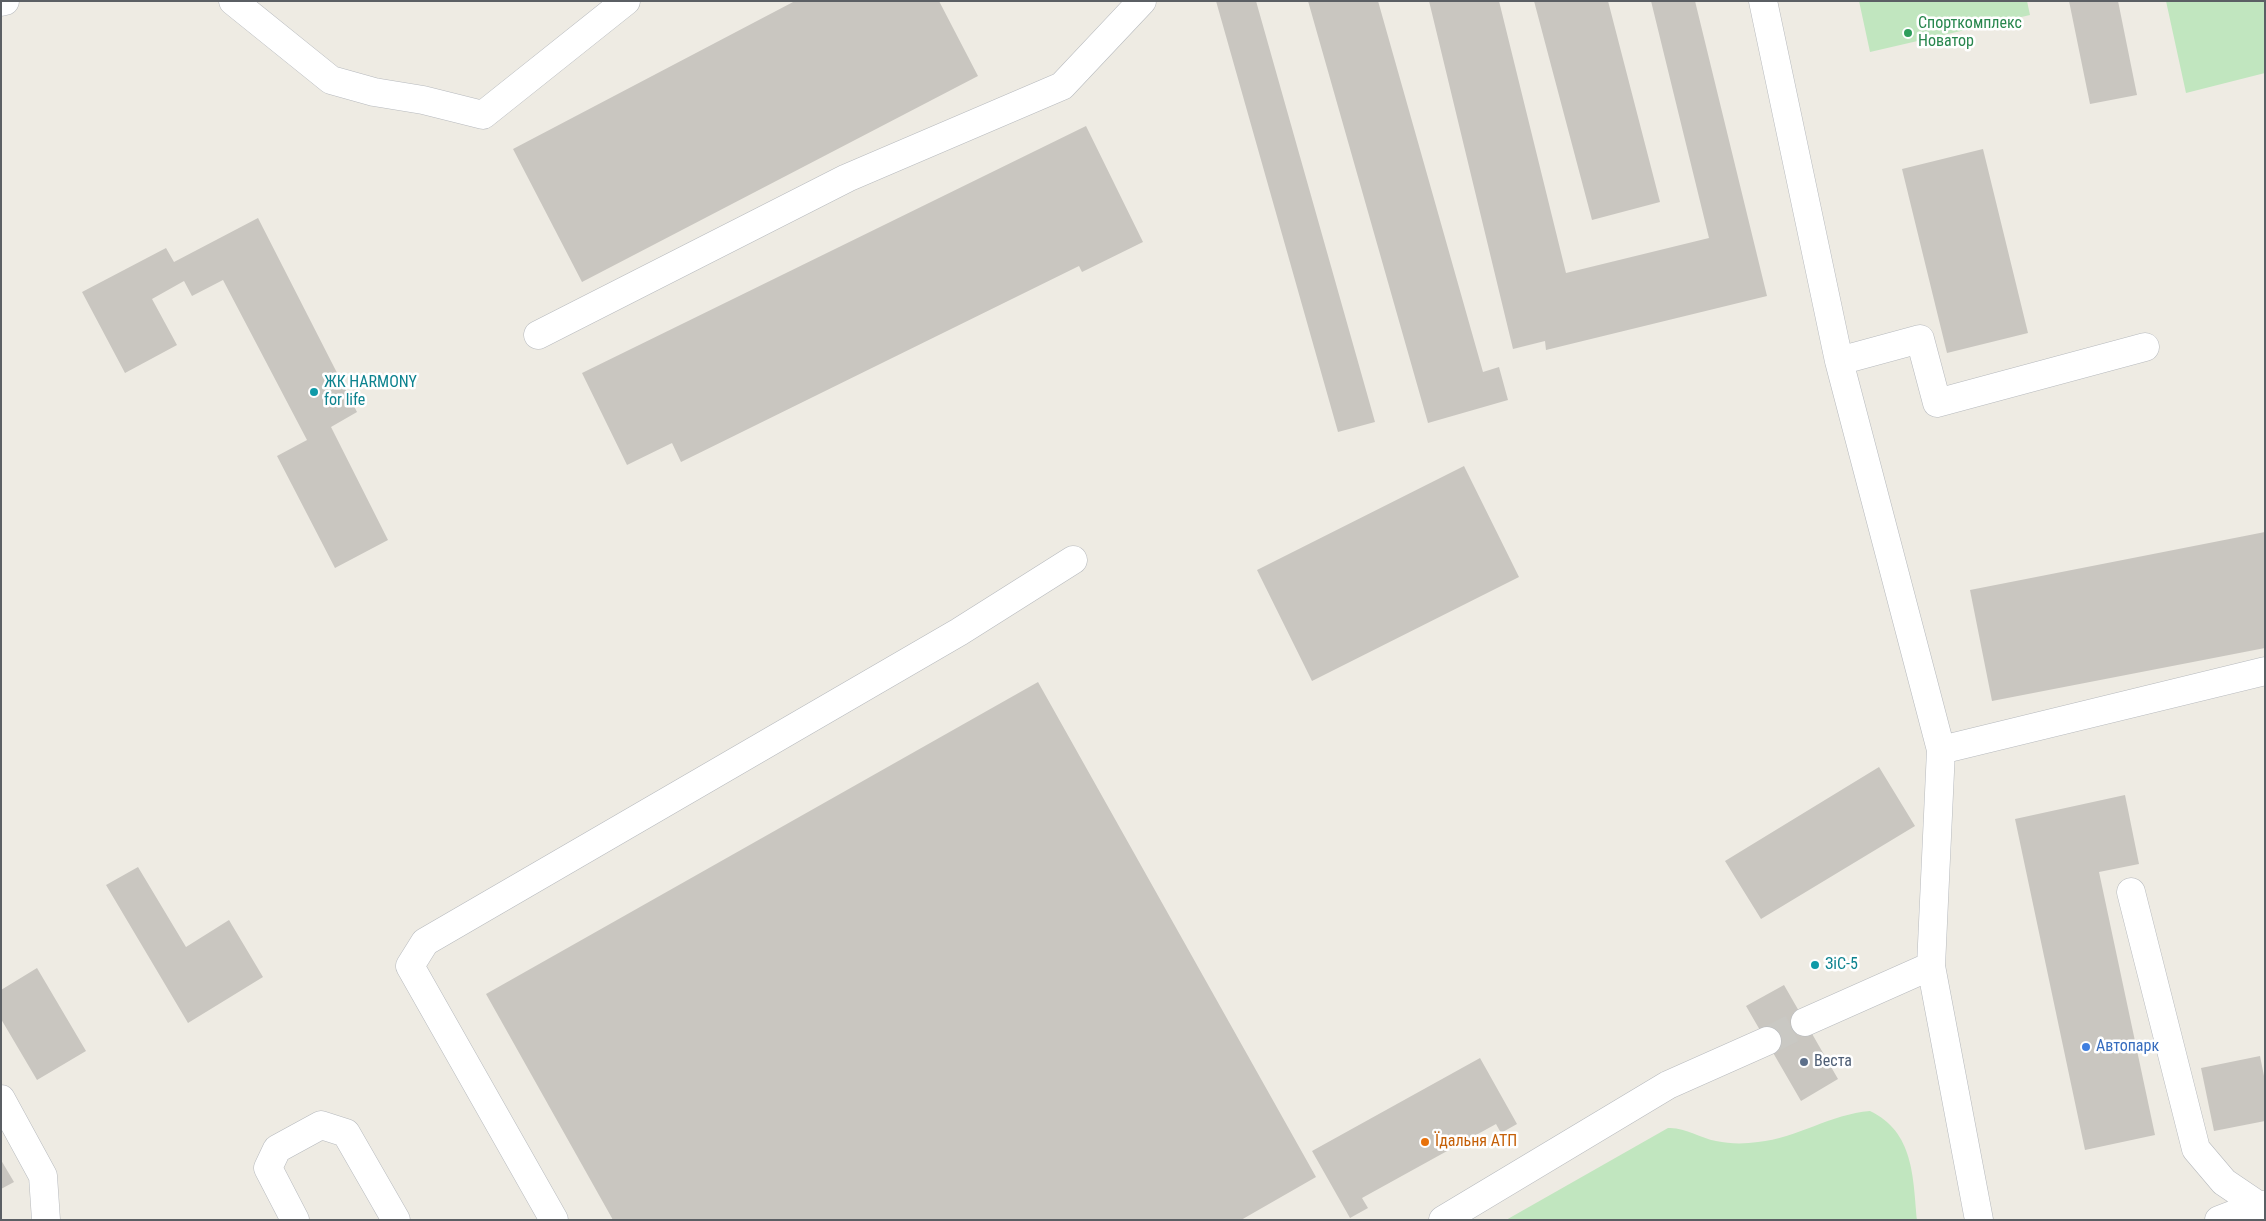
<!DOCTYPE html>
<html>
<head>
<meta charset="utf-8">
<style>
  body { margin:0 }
  #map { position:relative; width:2266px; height:1221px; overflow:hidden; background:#eeebe3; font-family:"Roboto Condensed",sans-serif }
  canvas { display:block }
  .frame { position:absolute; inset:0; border:2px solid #5b5f64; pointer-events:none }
</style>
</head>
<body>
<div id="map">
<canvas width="2266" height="1221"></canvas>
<div class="frame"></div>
</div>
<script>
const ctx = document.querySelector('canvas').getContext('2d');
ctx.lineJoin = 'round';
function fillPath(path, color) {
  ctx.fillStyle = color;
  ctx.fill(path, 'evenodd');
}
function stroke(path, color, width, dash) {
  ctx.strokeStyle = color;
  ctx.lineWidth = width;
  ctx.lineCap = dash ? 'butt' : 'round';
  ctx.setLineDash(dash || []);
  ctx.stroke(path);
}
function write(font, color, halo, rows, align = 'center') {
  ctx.font = font + ' "Roboto Condensed",sans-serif';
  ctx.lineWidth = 5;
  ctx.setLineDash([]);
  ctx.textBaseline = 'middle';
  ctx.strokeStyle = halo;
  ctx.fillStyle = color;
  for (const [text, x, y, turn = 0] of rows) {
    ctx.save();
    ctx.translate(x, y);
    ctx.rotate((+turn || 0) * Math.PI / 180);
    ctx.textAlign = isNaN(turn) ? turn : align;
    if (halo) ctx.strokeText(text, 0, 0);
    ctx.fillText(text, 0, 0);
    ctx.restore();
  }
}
const green = new Path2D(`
  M1859,1H2027L2030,15L1870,52Z
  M2166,1H2265V73L2186,93Z
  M1870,1111C1914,1132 1913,1177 1917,1220H1506L1668,1128C1685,1127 1700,1138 1716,1141C1730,1144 1744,1144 1758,1142C1797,1138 1831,1114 1870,1111Z`);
const building = new Path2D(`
  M795,1H939L978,76L582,282L513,149Z
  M1216,1H1256L1375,422L1338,432Z
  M1308,1H1378L1483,372L1499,367L1508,400L1428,423Z
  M1429,1H1499L1566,273L1709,238L1651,1H1695L1767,296L1546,350L1545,341L1513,349Z
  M1534,1H1608L1660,202L1592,220Z
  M2069,1H2118L2137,95L2090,104Z
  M1086,126L1143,242L1082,272L1079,266L681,462L672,443L627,465L582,373Z
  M1983,149L2028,333L1947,353L1902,169Z
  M258,218L357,412L331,427L388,540L335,568L277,456L307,440L223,280L192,296L184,281L152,299L177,345L125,373L82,292L166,248L174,262Z
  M1464,466L1519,577L1312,681L1257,570Z
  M2265,532V648L1992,701L1970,590Z
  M1038,682L1316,1177L1241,1220H613L486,994Z
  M1879,767L1915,826L1761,919L1725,861Z
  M2125,795L2139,864L2099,872L2155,1135L2085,1150L2015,819Z
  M138,867L186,947L229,920L263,977L188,1023L106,885Z
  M37,968L86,1051L37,1080L1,1019V990Z
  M1784,985L1838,1079L1801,1101L1746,1006Z
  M2260,1056L2265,1081V1121L2214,1131L2201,1068Z
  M1480,1058L1517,1124L1501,1133L1496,1124L1362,1198L1368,1208L1350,1218L1312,1151Z
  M1,1160L14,1182L1,1189Z`);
const minorTunnel = new Path2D(`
  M1767,1041L1805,1022`);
const minor = new Path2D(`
  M233,1L331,80L374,92L423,100L483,115L626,1
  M1763,1L1839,361L1941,750L1931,966L1979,1220
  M1,2L5,1
  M538,335L847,178L1062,86L1142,1
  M1839,361L1920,339L1937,403L2145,347
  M1941,750L2265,671
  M2131,892L2196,1149L2224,1182L2258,1205H2265
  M1805,1022L1931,966
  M1,1099L43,1176L46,1220
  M295,1220L268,1168L277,1149L321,1125L346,1133L396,1220
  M554,1220L410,966L425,942L959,632L1073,560
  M1443,1220L1668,1085L1767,1041
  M2219,1220L2258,1205`);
const markers = [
  [1908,33,5,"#2e9e5b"],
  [314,392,5,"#0f9aa8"],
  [1815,965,5,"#0f9aa8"],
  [2086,1047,5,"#3f7fe0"],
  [1804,1062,5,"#5c6f8a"],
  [1425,1142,5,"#e8710a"]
];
const leisureNames = [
  ["Спорткомплекс",1918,24],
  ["Новатор",1918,42]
];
const cultureNames = [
  ["ЖК HARMONY",324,383],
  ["for life",324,401],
  ["ЗіС-5",1825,965]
];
const shopNames = [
  ["Автопарк",2096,1047]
];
const serviceNames = [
  ["Веста",1814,1062]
];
const foodNames = [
  ["Їдальня АТП",1435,1142]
];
fillPath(green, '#c1e6bf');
fillPath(building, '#c9c6c0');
stroke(minorTunnel, '#c9c8c3', 28, [28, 14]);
stroke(minor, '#b6b9bd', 29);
stroke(minor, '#fff', 28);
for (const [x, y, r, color] of markers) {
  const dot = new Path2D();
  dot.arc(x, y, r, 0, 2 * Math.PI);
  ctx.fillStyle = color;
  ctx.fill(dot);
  stroke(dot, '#fff', 2);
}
write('16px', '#27864d', '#fff', leisureNames, 'left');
write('16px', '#0d838f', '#fff', cultureNames, 'left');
write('16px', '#366cbe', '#fff', shopNames, 'left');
write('16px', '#4e5e75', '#fff', serviceNames, 'left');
write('16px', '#c56008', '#fff', foodNames, 'left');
</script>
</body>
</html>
